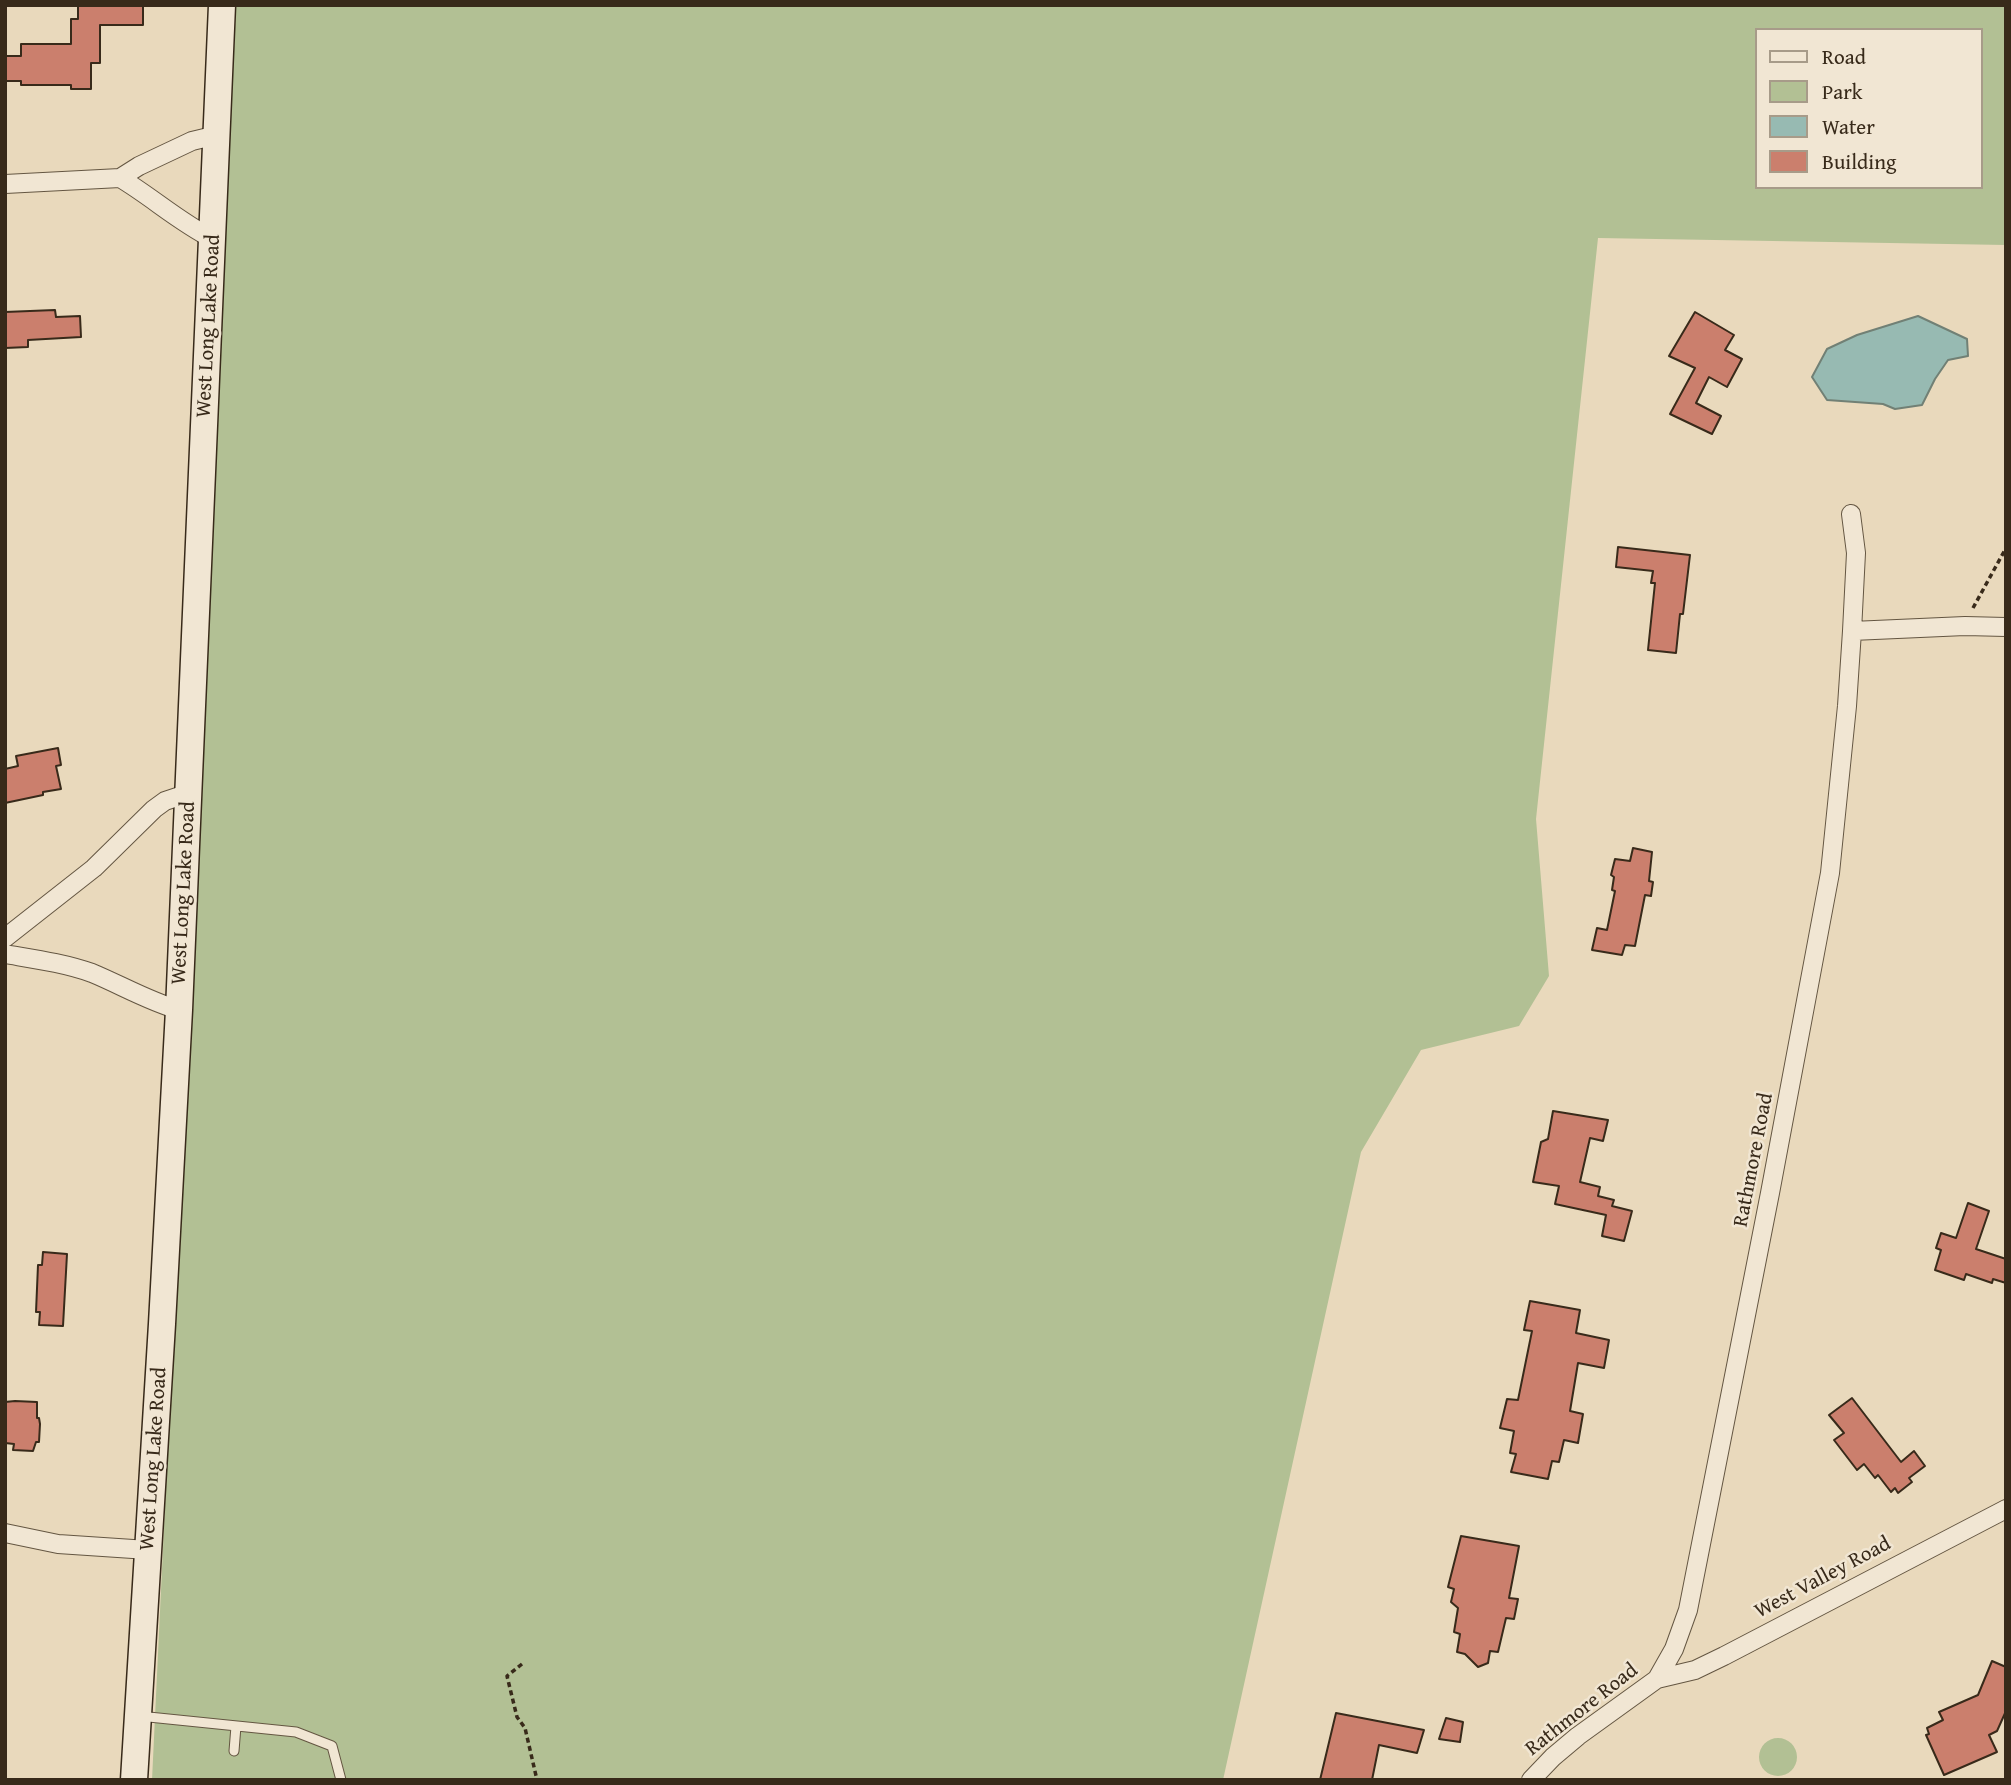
<!DOCTYPE html>
<html>
<head>
<meta charset="utf-8">
<style>
  body { margin:0 }
  #map { position:relative; width:2011px; height:1785px; overflow:hidden; background:#e9d9bc; font-family:"Gentium Book Plus",serif }
  canvas { display:block }
  .frame { position:absolute; inset:0; border:7px solid #382a1a; pointer-events:none }
  .legend { position:absolute; left:1755px; top:28px; width:228px; height:161px; box-sizing:border-box; background:#f1e6d3; border:2px solid #a79b89; margin:0; padding:9px 12px; list-style:none; font-size:21px; color:#382a1a }
  .legend li { display:flex; align-items:center; gap:14px; height:35px }
  .legend b { width:35px; border:2px solid #a79b89 }
</style>
</head>
<body>
<div id="map">
<canvas width="2011" height="1785"></canvas>
<div class="frame"></div>
<ul class="legend">
<li><b style="height:9px;background:#f1e6d3"></b>Road</li>
<li><b style="height:19px;background:#b2c094"></b>Park</li>
<li><b style="height:19px;background:#97bab2"></b>Water</li>
<li><b style="height:19px;background:#cb7f6d"></b>Building</li>
</ul>
</div>
<script>
const ctx = document.querySelector('canvas').getContext('2d');
ctx.lineJoin = 'round';
function fillPath(path, color) {
  ctx.fillStyle = color;
  ctx.fill(path, 'evenodd');
}
function stroke(path, color, width, dash) {
  ctx.strokeStyle = color;
  ctx.lineWidth = width;
  ctx.lineCap = dash ? 'butt' : 'round';
  ctx.setLineDash(dash || []);
  ctx.stroke(path);
}
function write(font, color, halo, rows, align = 'center') {
  ctx.font = font + ' "Gentium Book Plus",serif';
  ctx.lineWidth = 5;
  ctx.setLineDash([]);
  ctx.textBaseline = 'middle';
  ctx.strokeStyle = halo;
  ctx.fillStyle = color;
  for (const [text, x, y, turn = 0] of rows) {
    ctx.save();
    ctx.translate(x, y);
    ctx.rotate((+turn || 0) * Math.PI / 180);
    ctx.textAlign = isNaN(turn) ? turn : align;
    if (halo) ctx.strokeText(text, 0, 0);
    ctx.fillText(text, 0, 0);
    ctx.restore();
  }
}
const green = new Path2D(`
  M236,5H2006V245L1598,238L1536,819L1549,976L1519,1026L1421,1050L1361,1152L1223,1780H152ZM1757,30H1981V187H1757Z
  M1759 1757a19 19 0 1 1 38 0a19 19 0 1 1-38 0Z`);
const water = new Path2D(`
  M1918,316L1967,339L1968,356L1948,360L1935,379L1922,405L1895,409L1883,404L1827,400L1812,377L1827,349L1857,335Z`);
const building = new Path2D(`
  M78,5H143V25H100V63H91V89H71V85H21V81H5V56H21V44H71V19H78Z
  M55,310L56,317L80,316L81,337L28,340V347L5,348V312Z
  M1695,312L1734,335L1725,350L1742,359L1727,387L1709,377L1696,403L1721,416L1712,434L1670,414L1695,368L1669,356Z
  M1618,547L1690,555L1683,614H1680L1676,653L1648,650L1655,583H1651L1653,571L1616,567Z
  M58,748L61,765L56,766L61,789L43,792V795L5,803V769L18,766L16,756Z
  M1633,848L1652,852L1649,881L1653,882L1651,896L1645,895L1635,946L1625,945L1622,955L1592,950L1597,928L1607,930L1615,891L1612,890L1614,877L1611,875L1615,859L1630,861Z
  M1553,1111L1608,1120L1603,1141L1590,1138L1580,1182L1600,1187L1598,1196L1614,1200L1612,1206L1632,1211L1624,1241L1602,1236L1606,1215L1555,1204L1559,1186L1533,1182L1541,1142L1548,1139Z
  M1968,1203L1989,1211L1976,1249L2006,1259V1283L1993,1279L1992,1283L1966,1274L1964,1280L1935,1270L1941,1250L1936,1248L1941,1233L1956,1238Z
  M43,1252L67,1254L63,1326L39,1325L40,1312H36L38,1265H42Z
  M1530,1301L1580,1310L1576,1333L1609,1340L1604,1368L1578,1363L1570,1411L1583,1414L1578,1443L1564,1440L1559,1462L1552,1461L1548,1479L1511,1472L1516,1454L1510,1453L1514,1431L1500,1428L1507,1399L1518,1400L1532,1331L1524,1330Z
  M1852,1398L1901,1462L1914,1451L1925,1466L1909,1478L1912,1482L1898,1493L1895,1488L1891,1492L1878,1475L1875,1478L1864,1464L1857,1470L1834,1440L1844,1433L1829,1415Z
  M15,1401L37,1402V1418H39L40,1424L39,1442H36L33,1451L13,1450L14,1444L5,1443V1402Z
  M1461,1536L1519,1546L1509,1598L1518,1599L1514,1619L1506,1618L1498,1652L1490,1651L1488,1663L1478,1667L1465,1654L1457,1652L1460,1634L1454,1632L1458,1608L1451,1602L1454,1589L1448,1587Z
  M1992,1661L2006,1667V1711L1997,1731L1989,1735L1997,1752L1944,1775L1926,1735L1929,1734L1927,1728L1943,1720L1939,1712L1978,1695Z
  M1336,1713L1424,1730L1417,1753L1379,1745L1372,1780H1320Z
  M1446,1718L1463,1722L1460,1742L1439,1739Z`);
const path = new Path2D(`
  M1973,608L2006,548
  M522,1664L507,1676L517,1717L525,1728L537,1780`);
const lane = new Path2D(`
  M139,1716L296,1732L332,1746L341,1780
  M234,1751L236,1726`);
const street = new Path2D(`
  M120,178C152,197 179,222 213,239
  M5,184L120,178L139,166L192,141L217,135
  M1851,514L1856,553L1852,631
  M5,938L94,868L154,809L165,801L189,793
  M5,954C34,959 64,963 92,973C121,985 148,1001 179,1010
  M5,1533L58,1544L148,1550
  M1657,1679L1695,1670L1724,1656L2006,1509
  M1531,1780L1553,1757L1578,1736L1657,1679L1674,1649L1688,1610L1770,1193L1830,873L1847,706L1852,631L1965,626L2006,627`);
const secondary = new Path2D(`
  M134,1780L162,1324L179,1010L222,5`);
const streetNames = [
  ["West Long Lake Road",209,326,-87],
  ["West Long Lake Road",184,893,-87],
  ["Rathmore Road",1754,1160,-79],
  ["West Long Lake Road",154,1459,-86],
  ["West Valley Road",1823,1578,-28],
  ["Rathmore Road",1582,1710,-38]
];
fillPath(green, '#b2c094');
fillPath(water, '#97bab2');
stroke(water, '#718075', 2);
fillPath(building, '#cb7f6d');
stroke(building, '#382a1a', 2);
stroke(lane, '#645642', 11);
stroke(street, '#645642', 20);
stroke(secondary, '#382a1a', 29);
stroke(path, '#382a1a', 3.5, [5, 3.5]);
stroke(lane, '#f1e6d3', 9);
stroke(street, '#f1e6d3', 18);
stroke(secondary, '#f1e6d3', 26);
write('21px', '#382a1a', '#f1e6d3', streetNames);
</script>
</body>
</html>
